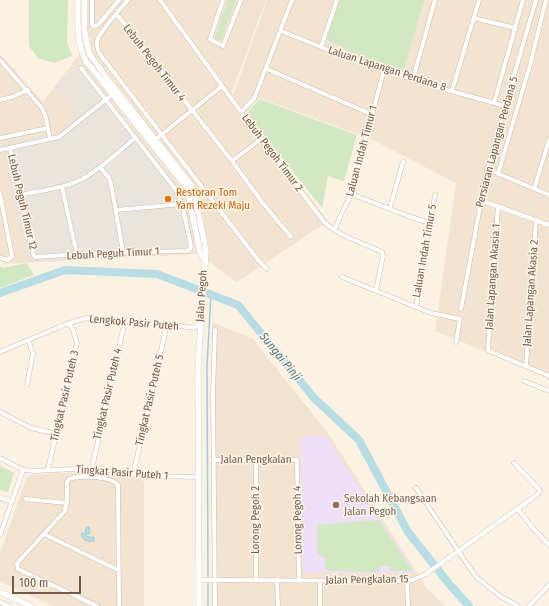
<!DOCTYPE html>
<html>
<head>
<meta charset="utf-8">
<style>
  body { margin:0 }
  #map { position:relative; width:549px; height:606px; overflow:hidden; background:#fbf2e3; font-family:"Fira Sans Condensed",sans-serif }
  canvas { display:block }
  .scale { position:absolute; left:12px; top:576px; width:69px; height:18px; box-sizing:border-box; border:2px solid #72594a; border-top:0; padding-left:5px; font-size:12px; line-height:14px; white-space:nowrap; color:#72594a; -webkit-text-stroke:3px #fef6e9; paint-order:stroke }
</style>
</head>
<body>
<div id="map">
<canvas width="549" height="606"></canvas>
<div class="scale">100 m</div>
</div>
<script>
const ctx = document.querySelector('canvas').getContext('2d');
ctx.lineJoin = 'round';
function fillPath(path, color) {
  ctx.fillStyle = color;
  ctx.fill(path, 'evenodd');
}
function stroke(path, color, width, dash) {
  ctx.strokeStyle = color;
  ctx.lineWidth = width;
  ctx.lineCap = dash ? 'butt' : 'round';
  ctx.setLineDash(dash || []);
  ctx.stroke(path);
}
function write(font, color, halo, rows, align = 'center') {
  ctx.font = font + ' "Fira Sans Condensed",sans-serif';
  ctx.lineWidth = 3;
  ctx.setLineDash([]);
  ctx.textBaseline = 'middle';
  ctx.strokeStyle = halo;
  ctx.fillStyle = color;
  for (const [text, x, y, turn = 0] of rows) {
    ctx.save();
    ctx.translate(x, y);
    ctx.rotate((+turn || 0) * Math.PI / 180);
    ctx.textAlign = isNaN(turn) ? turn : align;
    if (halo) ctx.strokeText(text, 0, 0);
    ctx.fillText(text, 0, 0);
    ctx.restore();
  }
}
const residential = new Path2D(`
  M88,0H266L231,94L233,96L267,0H549V219L540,216L549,220V377L435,331L456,183L371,139L259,98L246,113L328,221L237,282L198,254L5,264L0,261V54L43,102L91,39L87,31Z
  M212,322L252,338L328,433L428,590L445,606H212Z
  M98,471L141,479L144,482V606H53L0,581V554L26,479L30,475Z`);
const industrial = new Path2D(`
  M81,62L182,191L195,252L27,262L2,144L58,133L78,115L55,87Z`);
const education = new Path2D(`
  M325,435L416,573H303L300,437Z`);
const green = new Path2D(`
  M29,0H68L67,43L72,56L54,63L38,58L29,46Z
  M228,0H236L221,40L218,41L215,37Z
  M340,0H424L403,72L359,55L325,39Z
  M259,99L357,135L344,181L328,176L322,208L247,113Z
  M27,263L34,275L0,288V266L3,268Z
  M0,466L14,473L8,492L0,490Z
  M379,520L413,571H391L390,566H379V572L328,571L325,569V558L322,557L317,553V525Z`);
const water = new Path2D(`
  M89,527L90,532L89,534H86L87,537H94V541C88,542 83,541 81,534L85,533L86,528Z`);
const stream = new Path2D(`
  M208,576L207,365L211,295
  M208,584V606`);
const river = new Path2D(`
  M0,293L65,270L157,274L238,305L314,398L359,440L408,532L450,585L469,606`);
const street = new Path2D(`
  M92,0V23L93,26L98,25L119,0
  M128,0C121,9 100,31 97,41C96,45 98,49 99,53L258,260L267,269
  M160,0L241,112L324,222L334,230L347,237L382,252L383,256L376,290
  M223,0L210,39L223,46L241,0
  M116,16L119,17L232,161L262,202L291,237
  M474,18L515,28
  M281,31L346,57L433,86L505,106
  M321,47L337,0
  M0,60L42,108L46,118L50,139
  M267,69L371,114
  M413,79L435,0
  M452,91L479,0
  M0,100L12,97L28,90
  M494,103L523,0
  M241,112L254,99L292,0
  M0,138L48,128
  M155,140L222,86
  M10,148L33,254L35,257L99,253L187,251L190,249L191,246L182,204L176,190L81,68
  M0,150L59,137L113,94
  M232,161L261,139
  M100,167L109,178L111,184L123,252
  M487,169L549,195
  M498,174L530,65L546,0
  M62,187L77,255
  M534,189L549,140
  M0,194L12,256L8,260L0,258
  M351,194L408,216L430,223
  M20,195C39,191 60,189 78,181C95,174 119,151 135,138
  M480,200L549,225
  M498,206L488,348L489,351L549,376
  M390,208L403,162
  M116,210L182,204
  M334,230L351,194L384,70
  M342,277L431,313L460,319L456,342
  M416,307L435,195
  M461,309L486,175L505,106L536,0
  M0,352L69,323L87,318L167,324L193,328L201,323
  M526,366L536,220
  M524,381L549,391
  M27,385L33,353L28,340
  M0,412L31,428L57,434
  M0,458L23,470L36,471L92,468L153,476L199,477
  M214,460H297L299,581
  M92,468L125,321
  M48,469L77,343L73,330L69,323
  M133,475L167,324
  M416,488L476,577L500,596L518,606
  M0,498L12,502
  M26,499L67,503
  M518,509L531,526L549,545
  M44,534L118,570
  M0,535L23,470
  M199,580L407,581L413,580L426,574L538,494L540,491L538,488L514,463
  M256,580V461
  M277,580L278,606
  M320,581V606
  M407,581L408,606
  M0,602L9,606
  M97,606L18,569L17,564L20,560L64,512L67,503V482L69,479C79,475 111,476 118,485L119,606
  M215,606L213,394L215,330
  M529,606L549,585`);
const secondary = new Path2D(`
  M78,0C78,21 76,42 86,61L187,188L200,252L204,259
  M85,0L84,28L88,49L90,55L109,81L191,185L194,192L206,251L198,367L199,606
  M0,592L31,606`);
const markers = [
  [168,199,4,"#e8710a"],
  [336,505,4,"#8d6e63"]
];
const streetNames = [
  ["Lebuh Pegoh Timur 4",154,63,52],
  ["Laluan Lapangan Perdana 8",387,69,18],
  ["Persiaran Lapangan Perdana 5",497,142,-75],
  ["Laluan Indah Timur 1",362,151,-75],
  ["Lebuh Pegoh Timur 2",272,153,53],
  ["Lebuh Peguh Timur 12",22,202,77],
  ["Laluan Indah Timur 5",425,251,-80],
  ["Lebuh Peguh Timur 1",113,254,-3],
  ["Jalan Lapangan Akasia 1",493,277,-86],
  ["Jalan Lapangan Akasia 2",531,293,-86],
  ["Jalan Pegoh",202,296,-86],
  ["Lengkok Pasir Puteh",134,323,5],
  ["Tingkat Pasir Puteh 4",108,394,-77],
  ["Tingkat Pasir Puteh 3",65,396,-77],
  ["Tingkat Pasir Puteh 5",150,400,-77],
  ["Jalan Pengkalan",256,460],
  ["Tingkat Pasir Puteh 1",122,473,4],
  ["Lorong Pegoh 2",256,520,-90],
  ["Lorong Pegoh 4",298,520,-91],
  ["Jalan Pengkalan 15",367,580,-1]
];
const foodNames = [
  ["Restoran Tom",176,193],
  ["Yam Rezeki Maju",176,206]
];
const educationNames = [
  ["Sekolah Kebangsaan",344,499],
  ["Jalan Pegoh",344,512]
];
const waterNames = [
  ["Sungai Pinji",280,357,51]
];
fillPath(residential, '#f3e4d1');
fillPath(industrial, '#ebe4dd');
fillPath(education, '#efe0f7');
fillPath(green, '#d1e8c2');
fillPath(water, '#b8dde4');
stroke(water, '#9fccd6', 1);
stroke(stream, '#9fccd6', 1.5);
stroke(river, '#b8dde4', 8);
stroke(street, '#ccbaaa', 5);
stroke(secondary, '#d1bcaa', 6);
stroke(street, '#fff', 4);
stroke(secondary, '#fff', 5.5);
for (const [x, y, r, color] of markers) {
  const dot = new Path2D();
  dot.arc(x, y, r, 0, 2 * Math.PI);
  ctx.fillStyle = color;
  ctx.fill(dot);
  stroke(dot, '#fef6e9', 1.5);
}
write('11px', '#72594a', '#fef6e9', streetNames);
write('11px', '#c56008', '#fef6e9', foodNames, 'left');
write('11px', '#785e54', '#fef6e9', educationNames, 'left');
write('italic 12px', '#41737f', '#fef6e9', waterNames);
</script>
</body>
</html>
